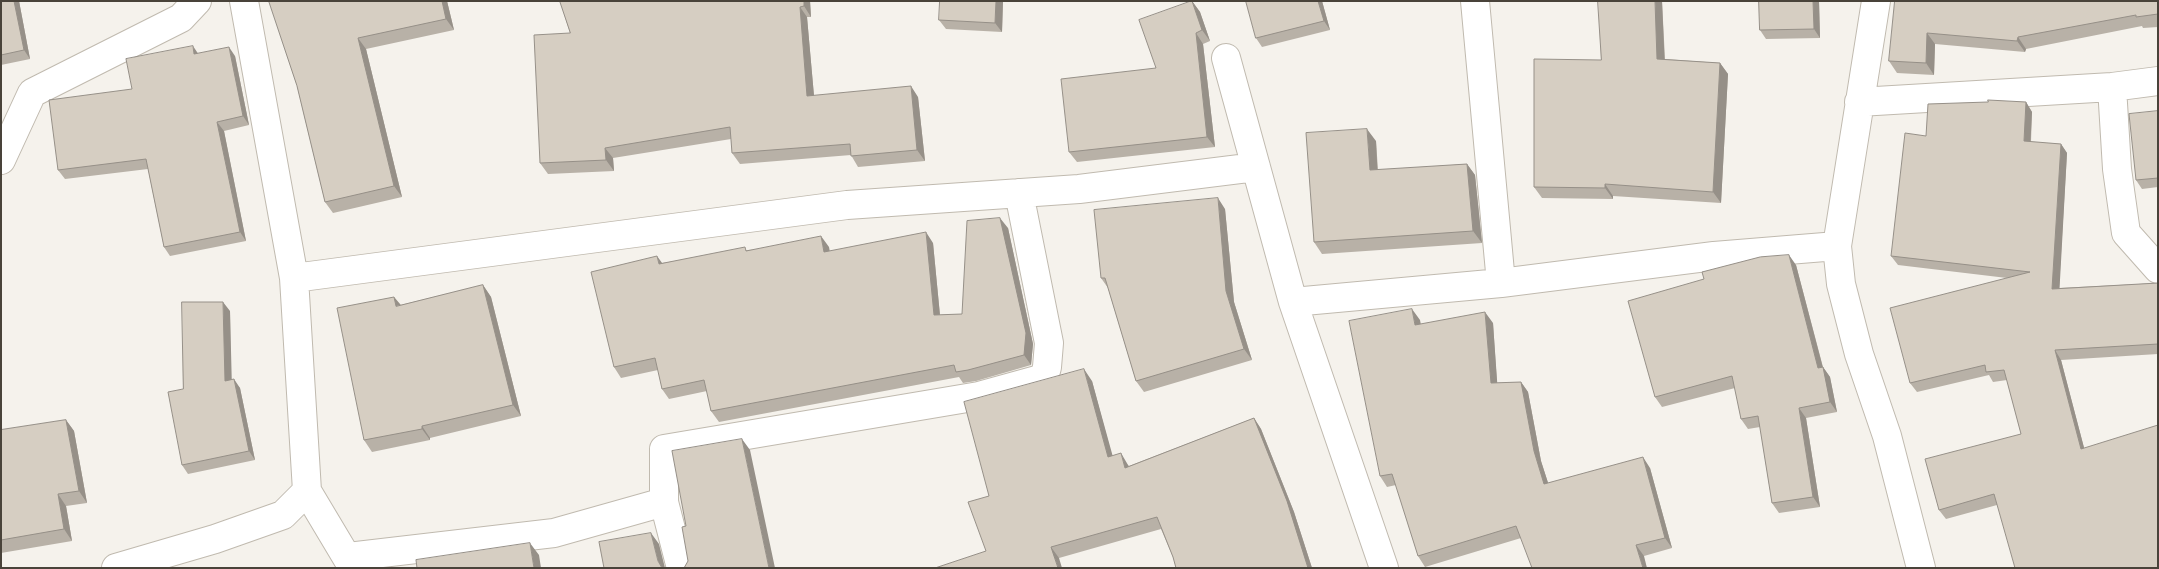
<!DOCTYPE html>
<html>
<head>
<meta charset="utf-8">
<style>
  body { margin:0 }
  #map { position:relative; width:2159px; height:569px; overflow:hidden; background:#f5f2ec; font-family:"Varela Round",sans-serif }
  canvas { display:block }
  .frame { position:absolute; inset:0; border:2px solid #49433a; pointer-events:none }
</style>
</head>
<body>
<div id="map">
<canvas width="2159" height="569"></canvas>
<div class="frame"></div>
</div>
<script>
const ctx = document.querySelector('canvas').getContext('2d');
ctx.lineJoin = 'round';
function stroke(path, color, width, dash) {
  ctx.strokeStyle = color;
  ctx.lineWidth = width;
  ctx.lineCap = dash ? 'butt' : 'round';
  ctx.setLineDash(dash || []);
  ctx.stroke(path);
}
function fillPath(path, color) {
  ctx.fillStyle = color;
  ctx.fill(path, 'evenodd');
}
const minor = new Path2D(`
  M244,1L294,278L307,491L353,568
  M1475,1L1501,283
  M1876,1L1837,246L1841,284L1859,354L1887,436L1921,568
  M1226,58L1293,302L1384,568
  M2112,87L2117,169L2126,233L2158,269
  M1859,102L2112,87L2158,81
  M1,160L32,93L181,18L197,1
  M294,278L847,205L1079,189L1256,167
  M1293,302L1501,283L1714,256L1837,246
  M348,557L554,533L664,502
  M116,568L215,539L283,515L307,491
  M681,568L664,502V449L979,396L1044,378L1047,367L1049,343L1019,193`);
const wall = new Path2D(`
  M1,1H19L30,59L1,65Z
  M269,1H447L454,30L366,49L402,197L333,213L325,202L297,86Z
  M560,1H810L811,17H807L814,96L918,97L925,161L858,167L851,155L740,164L732,153L731,139L613,158L614,171L548,174L540,163L570,33Z
  M1003,1L1002,32L946,29L939,20Z
  M1192,1L1200,12L1210,41L1203,44L1215,147L1077,162L1069,152L1156,68Z
  M1246,1H1322L1330,30L1262,47L1256,38Z
  M1662,1L1665,59L1720,63L1728,74L1721,203L1613,196V199L1542,198L1534,187L1601,60Z
  M1759,1H1819L1820,38L1766,39L1760,30Z
  M1895,1H2158V27L2143,28L2142,26L2026,49L2025,52L1935,44L1934,75L1897,73L1889,61Z
  M198,54L235,56L249,125L224,131L246,241L170,256L164,247L148,169L65,179L58,170L132,89Z
  M1988,102H2026L2032,112L2031,142L2061,144L2067,153L2059,288L2158,283V354L2061,360L2084,448L1997,505L1946,519L1939,510L2021,434L2007,380L1993,382L1989,375L1917,392L1910,383L2007,278L1898,265L1891,256L1926,136Z
  M2158,111V187L2142,189L2136,180Z
  M1376,141L1378,170L1467,164L1475,175L1482,243L1322,254L1314,242Z
  M1225,209L1234,302L1252,360L1144,392L1136,381L1108,288L1101,278Z
  M1008,228L1033,344L1031,365L976,381L963,383L959,377L719,422L711,411L707,391L669,399L662,389L658,370L621,378L614,367L662,263L747,250L829,247V251L933,243L940,315L962,314Z
  M1796,265L1823,367L1830,377L1837,412L1806,418L1820,507L1779,513L1772,503L1760,427L1748,429L1741,419L1735,388L1662,407L1655,397L1704,279Z
  M483,285L491,297L521,416L430,438V440L372,452L364,440L394,297L401,305Z
  M230,311L231,380L240,388L255,460L188,474L182,465L183,389Z
  M1420,320V324L1493,323L1497,383L1521,382L1528,392L1541,461L1548,483L1650,468L1672,548L1644,556L1521,538L1425,567L1418,556L1396,485L1387,487L1380,476Z
  M1092,381L1112,456L1128,465L1129,466L1254,418L1261,429L1294,512L1312,568H1176L1173,557L1161,529L1059,558L986,551Z
  M66,420L74,431L87,503L66,506L72,541L1,553V430Z`);
const shadedWall = new Path2D(`
  M14,1H19L30,59L24,50Z
  M442,1H447L454,30L446,19Z
  M804,1H810L811,17L804,6Z
  M996,1H1003L1002,32L995,23Z
  M1192,1L1200,12L1210,41L1202,30Z
  M1318,1H1322L1330,30L1324,21Z
  M1655,1H1662L1665,70L1657,59Z
  M1813,1H1819L1820,38L1814,29Z
  M800,7L807,17L815,107L807,96Z
  M1196,33L1203,44L1215,147L1207,137Z
  M1927,33L1935,44L1934,75L1926,63Z
  M2018,37L2026,49L2025,52L2017,41Z
  M358,38L366,49L402,197L394,186Z
  M193,46L199,55L194,54Z
  M229,47L235,56L249,125L243,116Z
  M1720,63L1728,74L1721,203L1713,192Z
  M911,86L918,97L925,161L917,150Z
  M2026,102L2032,112L2030,151L2024,141Z
  M217,122L224,131L246,241L240,232Z
  M1367,129L1376,141L1378,182L1370,170Z
  M2061,144L2067,153L2059,298L2052,289Z
  M605,148L613,158L614,171L606,160Z
  M1467,164L1475,175L1482,243L1473,231Z
  M1605,184L1613,196V199L1605,188Z
  M1218,198L1225,209L1234,302L1252,360L1244,349L1226,291Z
  M1000,218L1008,228L1033,344L1031,365L1024,355Z
  M926,232L933,243L941,326L934,315Z
  M821,236L829,247L832,263L824,252Z
  M1789,255L1796,265L1824,372L1823,367L1830,377L1837,412L1830,402L1818,368Z
  M657,256L665,267L659,264Z
  M483,285L491,297L521,416L513,405Z
  M394,297L403,308L396,306Z
  M223,302L230,311L232,390L225,381Z
  M1412,309L1420,320L1423,335L1415,325Z
  M1485,312L1493,323L1498,394L1491,383Z
  M2055,350L2061,360L2087,459L2081,449Z
  M1084,369L1092,381L1116,468L1108,457Z
  M234,379L240,388L255,460L249,451Z
  M1521,382L1528,392L1541,461L1552,495L1544,484L1534,451Z
  M1799,408L1806,418L1820,507L1813,497Z
  M1254,418L1261,429L1294,512L1312,568H1308Z
  M66,420L74,431L87,503L79,491Z
  M422,426L430,438V440L422,429Z
  M742,439L750,450L775,568H769Z
  M1121,453L1128,465L1133,479L1125,468Z
  M1643,457L1650,468L1672,548L1665,538Z
  M58,494L66,506L72,541L64,529Z
  M651,533L659,544L665,568H662L658,561Z
  M530,543L539,555L541,568H534Z
  M1636,545L1644,556L1647,568H1643Z
  M1051,547L1059,558L1062,568H1058Z`);
const building = new Path2D(`
  M1,1H14L24,50L1,55Z
  M269,1H442L446,19L358,38L394,186L325,202L297,86Z
  M560,1H804V6L800,7L807,96L911,86L917,150L851,156L850,144L732,153L730,127L605,148L606,160L540,163L534,35L570,33Z
  M940,1H996L995,23L939,20Z
  M1192,1L1202,30L1196,33L1207,137L1069,152L1061,79L1156,68L1139,20Z
  M1246,1H1318L1324,21L1256,38Z
  M1598,1H1655L1657,59L1720,63L1713,192L1605,184V188L1534,187V59L1601,60Z
  M1759,1H1813L1814,29L1760,30Z
  M1895,1H2158V14L2136,17V15L2018,37L2017,41L1927,33L1926,63L1889,61Z
  M193,46L194,54L229,47L243,116L217,122L240,232L164,247L146,159L58,170L49,100L132,89L126,59Z
  M1988,100L2026,102L2024,141L2061,144L2052,289L2158,283V344L2055,350L2081,449L2158,425V568H2015L1994,494L1939,510L1925,459L2021,434L2004,370L1986,372L1985,365L1910,383L1890,308L2030,272L1891,256L1905,133L1926,136L1928,104L1988,102Z
  M2158,111V178L2136,180L2129,114Z
  M1367,129L1370,170L1467,164L1473,231L1314,242L1306,133Z
  M1218,198L1226,291L1244,349L1136,381L1105,278H1101L1094,210Z
  M1000,218L1026,333L1024,355L968,370L956,372L954,365L711,411L704,380L662,389L655,358L614,367L591,272L657,256L659,264L745,247L746,251L821,236L824,252L926,232L934,315L962,314L967,221Z
  M1789,255L1818,368L1823,367L1830,402L1799,408L1813,497L1772,503L1758,416L1741,419L1732,376L1655,397L1628,301L1704,279L1702,272L1760,257Z
  M483,285L513,405L422,426V429L364,440L337,308L394,297L396,306Z
  M182,302H223L225,381L234,379L249,451L182,465L168,392L183,389Z
  M1412,309L1415,325L1485,312L1491,383L1521,382L1534,451L1544,484L1643,457L1665,538L1636,545L1643,568H1532L1516,526L1418,556L1392,474L1380,476L1349,321Z
  M1084,369L1108,457L1121,453L1125,468L1254,418L1287,501L1308,568H1176L1173,557L1157,517L1051,547L1058,568H935L986,551L968,502L989,496L964,402Z
  M66,420L79,491L58,494L64,529L1,540V430Z
  M742,439L769,568H684L688,561L682,527L686,526L672,451Z
  M651,533L658,561L662,568H604L599,542Z
  M530,543L534,568H417L416,560Z`);
stroke(minor, '#c0baaf', 30);
stroke(minor, '#fff', 28);
fillPath(wall, '#b8b1a7');
fillPath(shadedWall, '#969088');
fillPath(building, '#d6cec2');
stroke(building, '#969088', 1);
</script>
</body>
</html>
